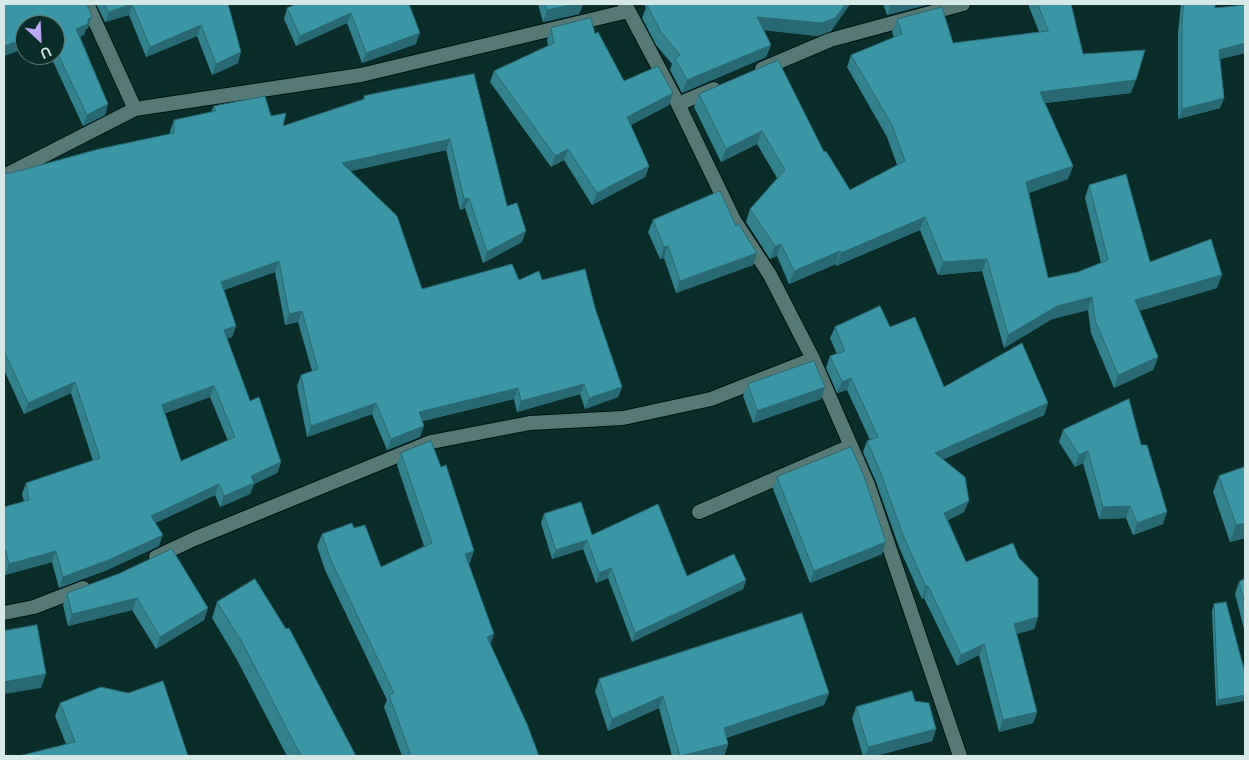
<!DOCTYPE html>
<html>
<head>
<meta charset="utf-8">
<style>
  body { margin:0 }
  #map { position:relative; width:1249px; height:760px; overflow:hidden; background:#0b2d2a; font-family:Mulish,sans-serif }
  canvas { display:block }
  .frame { position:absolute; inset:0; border:5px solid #d7e9e7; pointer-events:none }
  .north { position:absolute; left:15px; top:15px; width:50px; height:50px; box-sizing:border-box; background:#0b2d2a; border:1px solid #5d7876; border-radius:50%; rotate:155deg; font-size:14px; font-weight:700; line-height:20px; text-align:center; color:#d7e9e7 }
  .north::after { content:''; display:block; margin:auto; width:18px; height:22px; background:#bda9f5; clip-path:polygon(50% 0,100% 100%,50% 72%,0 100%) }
</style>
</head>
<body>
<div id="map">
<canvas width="1249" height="760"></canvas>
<div class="frame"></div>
<div class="north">U</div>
</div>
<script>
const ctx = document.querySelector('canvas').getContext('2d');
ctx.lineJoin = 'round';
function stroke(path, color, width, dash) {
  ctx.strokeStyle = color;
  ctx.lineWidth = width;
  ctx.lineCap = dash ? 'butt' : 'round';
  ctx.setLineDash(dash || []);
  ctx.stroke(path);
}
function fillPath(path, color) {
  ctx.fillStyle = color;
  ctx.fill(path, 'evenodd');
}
const minor = new Path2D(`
  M87,4L135,109
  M625,4L678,104L734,220L770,275L813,359L868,485L960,756
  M762,69L830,40L963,4
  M678,104L714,89
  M4,176L135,109L361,75L628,11
  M699,512L851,446
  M156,557L194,539L431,442L530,423L623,418L711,399L813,359
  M4,613L34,607L83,588`);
const wall = new Path2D(`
  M4,4L88,28L86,29L84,35L80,36L108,104L105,115L83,126L50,55H55V25H25V48L4,56Z
  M96,4H228L238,63L212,75L197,36L146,57L129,15L105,22Z
  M293,4H409L416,44L362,63L347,23L296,46L284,19L287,8L292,6Z
  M538,4H583L579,14L543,22Z
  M644,4H850L831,31L818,36L764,30L771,45L766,57L682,93L670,70L672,64L656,45L642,18L646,8Z
  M883,4H930L887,15Z
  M1028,4H1071L1083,54L1131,93L1045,103L1073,166L1068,179L1029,193L1048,278L1078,272L1101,263L1085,198L1089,185L1150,262L1217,288L1139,311L1158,357L1153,370L1114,388L1091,333L1088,310L1052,319L1004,348L982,271L938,275L920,230L836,266V264L789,284L777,256L770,259L746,222L750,209L777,178L757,144L721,162L694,107L699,94L824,152L850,190L897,165L887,137L847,67L851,55L894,37L892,32L897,19L953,43L1039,32Z
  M1181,4H1215V8L1245,5V53L1220,59L1224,98L1220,108L1178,119V33Z
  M551,28L595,34L624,81L669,105L631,125L649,166L645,177L592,205L564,160L551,167L490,82L494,71L548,46L547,40Z
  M474,74L507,206L522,242L483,263L465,208L460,210L446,150L350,171L422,289L519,280H542L595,308L622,387L618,397L585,409L580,394L517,412L514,399L422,421L420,437L387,450L372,414L307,437L297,386L301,375L312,371L298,322L285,325L275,272L224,290L236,326L232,337L227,338L250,401L281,462L277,473L254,484L250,494L220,507L215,495L155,523L159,546L107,570L59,588L52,562L5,575L4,569V507L24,502L22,494L26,483L93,461L71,393L24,414L4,370V173H12L19,171L170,134V131L174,120L211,112L214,106L271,116L283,126L363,99L364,96ZM210,397L228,441L181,461L165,413Z
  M653,220L736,226L757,253L753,265L676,293L664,258L660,259L648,232Z
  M835,327H890L944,387L1048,403L1044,415L943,459L964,512L948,520L966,562L1038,617L1034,629L1017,634L1037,712L1033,723L999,732L979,655L957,666L924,598L922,599L899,547L876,482L863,452L867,441L870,440L847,390L837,393L826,368L830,356L837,354L830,338Z
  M748,384L825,387L821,399L753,423L743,396Z
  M1129,399L1163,524L1133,535L1126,518L1099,519L1083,463L1075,467L1059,442L1063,430Z
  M401,453L470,563H469L490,645L538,756H402L384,707L387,700L325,570L317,546L322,534L354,528L381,567L424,546L397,465Z
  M1245,467V538L1230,542L1213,492L1219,476Z
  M777,477L882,554L810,583L773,489Z
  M544,514L687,576L746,580L743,589L632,642L608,578L596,583L583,549L552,559L541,523Z
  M118,574L208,608L204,620L156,649L132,610L68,626L63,605L67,593Z
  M1245,579V633L1235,594L1239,582Z
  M217,602L356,756H287L236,658L212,618Z
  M1214,604L1245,673L1216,706L1212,611Z
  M599,679L829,693L824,705L726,738L728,744L724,756H672L659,708L608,731L595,691Z
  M915,701L936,729L932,741L875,756H863L852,719L856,707Z
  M60,703L188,756L66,744L55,716Z`);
const shadedWall = new Path2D(`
  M132,4L129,15L105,22L109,12Z
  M575,4H583L579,14L543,22L547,10Z
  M846,4H850L831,31L818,36L752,29L757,17Z
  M891,4H930L887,15Z
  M351,13L347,23L296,46L300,36Z
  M92,17L88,28L86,29L84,35L73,40L76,29L88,19Z
  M201,25L197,36L146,57L150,47Z
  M420,33L416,44L362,63L366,53Z
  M25,39V48L4,56V46Z
  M1245,43V53L1215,60L1219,50Z
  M771,45L766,57L682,93L687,80Z
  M241,52L238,63L212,75L216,64Z
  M1136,80L1131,93L1035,104L1040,92Z
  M673,93L669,105L623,129L627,117Z
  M1224,98L1220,108L1178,119L1182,109Z
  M108,104L105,115L83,126L87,115Z
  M762,131L757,144L721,162L726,149Z
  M450,139L446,150L338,174L342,163Z
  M568,149L564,160L551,167L555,156Z
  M649,166L645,177L592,205L597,193Z
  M1073,166L1068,179L1022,195L1026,182Z
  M469,198L465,208L460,210L464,199Z
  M925,217L920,230L836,266L841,253Z
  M526,231L522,242L483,263L487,252Z
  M781,244L777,256L770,259L775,246Z
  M668,246L664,258L660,259L664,247Z
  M840,251L836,264L789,284L794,271Z
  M757,253L753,265L676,293L680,281Z
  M987,259L982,271L938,275L943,262Z
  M279,261L275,272L217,292L221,282Z
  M1222,275L1217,288L1131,313L1135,300Z
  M1092,297L1088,310L1052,319L1004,348L1008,335L1057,306Z
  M302,311L298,322L285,325L289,314Z
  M236,326L232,337L220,341L224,330Z
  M1158,357L1153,370L1114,388L1118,375Z
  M851,378L847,390L837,393L842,382Z
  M75,382L71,393L24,414L28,403Z
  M584,384L580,394L517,412L521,401Z
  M214,386L210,397L158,416L162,405Z
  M622,387L618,397L585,409L589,398Z
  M825,387L821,399L753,423L757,411Z
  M518,388L514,399L415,423L419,412Z
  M376,403L372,414L307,437L311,426Z
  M1048,403L1044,415L931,465L935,453Z
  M424,426L420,437L387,450L391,439Z
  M1088,451L1083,463L1075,467L1079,455Z
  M281,462L277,473L254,484L250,494L220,507L224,496L251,476Z
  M219,484L215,495L147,527L151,516Z
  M969,501L964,512L940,524L944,513Z
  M1130,506L1126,518L1099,519L1103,507Z
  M1167,512L1163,524L1133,535L1137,523Z
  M1245,523V538L1230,542L1236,525Z
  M163,535L159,546L107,570L59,588L63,577Z
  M587,540L583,549L552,559L556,550Z
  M886,542L882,554L810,583L814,571Z
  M56,551L52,562L5,575L9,564Z
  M474,551L470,563L461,566L465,554Z
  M611,568L608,578L596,583L599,573Z
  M746,580L743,589L632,642L635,633Z
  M928,586L924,598L922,599L926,587Z
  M137,598L132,610L68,626L72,614Z
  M208,608L204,620L156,649L160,637Z
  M1038,617L1034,629L1010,636L1014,624Z
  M494,634L490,646L487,637Z
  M984,644L979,655L957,666L961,655Z
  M46,674L41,688L4,694V682Z
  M829,693L824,705L719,740L724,728Z
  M1245,695V701L1216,706L1218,700Z
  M663,696L659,708L608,731L612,719Z
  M1037,712L1033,723L999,732L1003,720Z
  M936,729L932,741L875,756H865L868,747Z
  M728,744L724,756H680Z`);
const building = new Path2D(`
  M4,4H87L92,17L88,19V24L76,29L108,104L87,115L55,48V25H25V39L4,46Z
  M105,4H228L241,52L216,64L201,25L150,47L132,4L109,12Z
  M294,4H409L420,33L366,53L351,13L300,36L287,8L294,5Z
  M545,4H575L547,10Z
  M650,4H846L835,18L822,23L757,17L771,45L687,80L675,58L680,55L661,32L647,5Z
  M1038,4H1071L1083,54L1145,50L1136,80L1040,92L1073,166L1026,182L1048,278L1078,272L1108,260L1089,185L1126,174L1150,262L1211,239L1222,275L1135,300L1158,357L1118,375L1095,320L1092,297L1057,306L1008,335L987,259L943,262L925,217L841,253L840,251L794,271L781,244L775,246L750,209L785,170L762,131L726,149L699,94L778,60L824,152L826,151L850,190L905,161L892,125L851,55L902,34L897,19L942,7L953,43L1048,31Z
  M1184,4H1215V8L1245,5V43L1219,50L1224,98L1182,109V23Z
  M591,18L595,34L598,32L624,81L658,66L673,93L627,117L649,166L597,193L568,149L555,156L494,71L554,43L551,28Z
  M474,74L507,206L517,203L526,231L487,252L469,198L464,199L450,139L342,163L397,216L422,289L512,264L519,280L539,271L542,280L585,269L595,308L622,387L589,398L584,384L521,401L518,388L419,412L424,426L391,439L376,403L311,426L301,375L318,369L302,311L289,314L279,261L221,282L236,326L224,330L250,401L259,397L281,462L251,476L254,483L224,496L219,484L151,516L163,535L111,559L63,577L56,551L9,564L6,551H4V507L29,500L26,483L100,458L75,382L28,403L4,351V173H12L19,170V171L99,149L174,133V120L216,111L214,106L265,96L271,116L286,113L283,126L365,99L364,96ZM214,386L235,437L181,461L162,405Z
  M720,191L736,226L738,223L757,253L680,281L668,246L664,247L653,220Z
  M880,306L890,327L915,317L944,387L1022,343L1048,403L935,453L965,477L969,501L944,513L966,562L1013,543L1019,558L1038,578V617L1014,624L1037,712L1003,720L984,644L961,655L928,586L926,587L903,535L880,471L867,441L878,437L851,378L842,382L830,356L845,351L835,327Z
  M814,361L825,387L757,411L748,384Z
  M1129,399L1141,445H1147L1167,512L1137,523L1130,506L1103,507L1088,451L1079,455L1063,430Z
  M431,441L441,467L446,465L474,551L465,554L494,634L487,637L527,724L539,756H411L389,695L394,693L330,558L322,534L352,523L354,528L365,525L381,567L432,543L401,453Z
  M851,447L864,476L886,542L814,571L777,477Z
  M1245,467V523L1236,525L1219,476Z
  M581,502L592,535L658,504L687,576L734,554L746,580L635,633L611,568L599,573L587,540L556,550L544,514Z
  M172,549L208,608L160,637L137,598L72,614L67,593L118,574Z
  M255,579L286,629L289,628L356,756H301L242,642L217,602Z
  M1245,579V604L1239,582Z
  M1226,602L1245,673V695L1218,700L1214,604Z
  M802,613L829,693L724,728L728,744L680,756L663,696L612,719L599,679Z
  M37,625L46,674L4,682V631Z
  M163,681L188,756H19L75,742L60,703L101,687L128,693Z
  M912,691L915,701L929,703L936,729L868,747L856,707Z`);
stroke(minor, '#001412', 16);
stroke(minor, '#577975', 14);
fillPath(wall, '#32818d');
fillPath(shadedWall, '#296973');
fillPath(building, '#3a96a4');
stroke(building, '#296973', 1);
</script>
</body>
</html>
